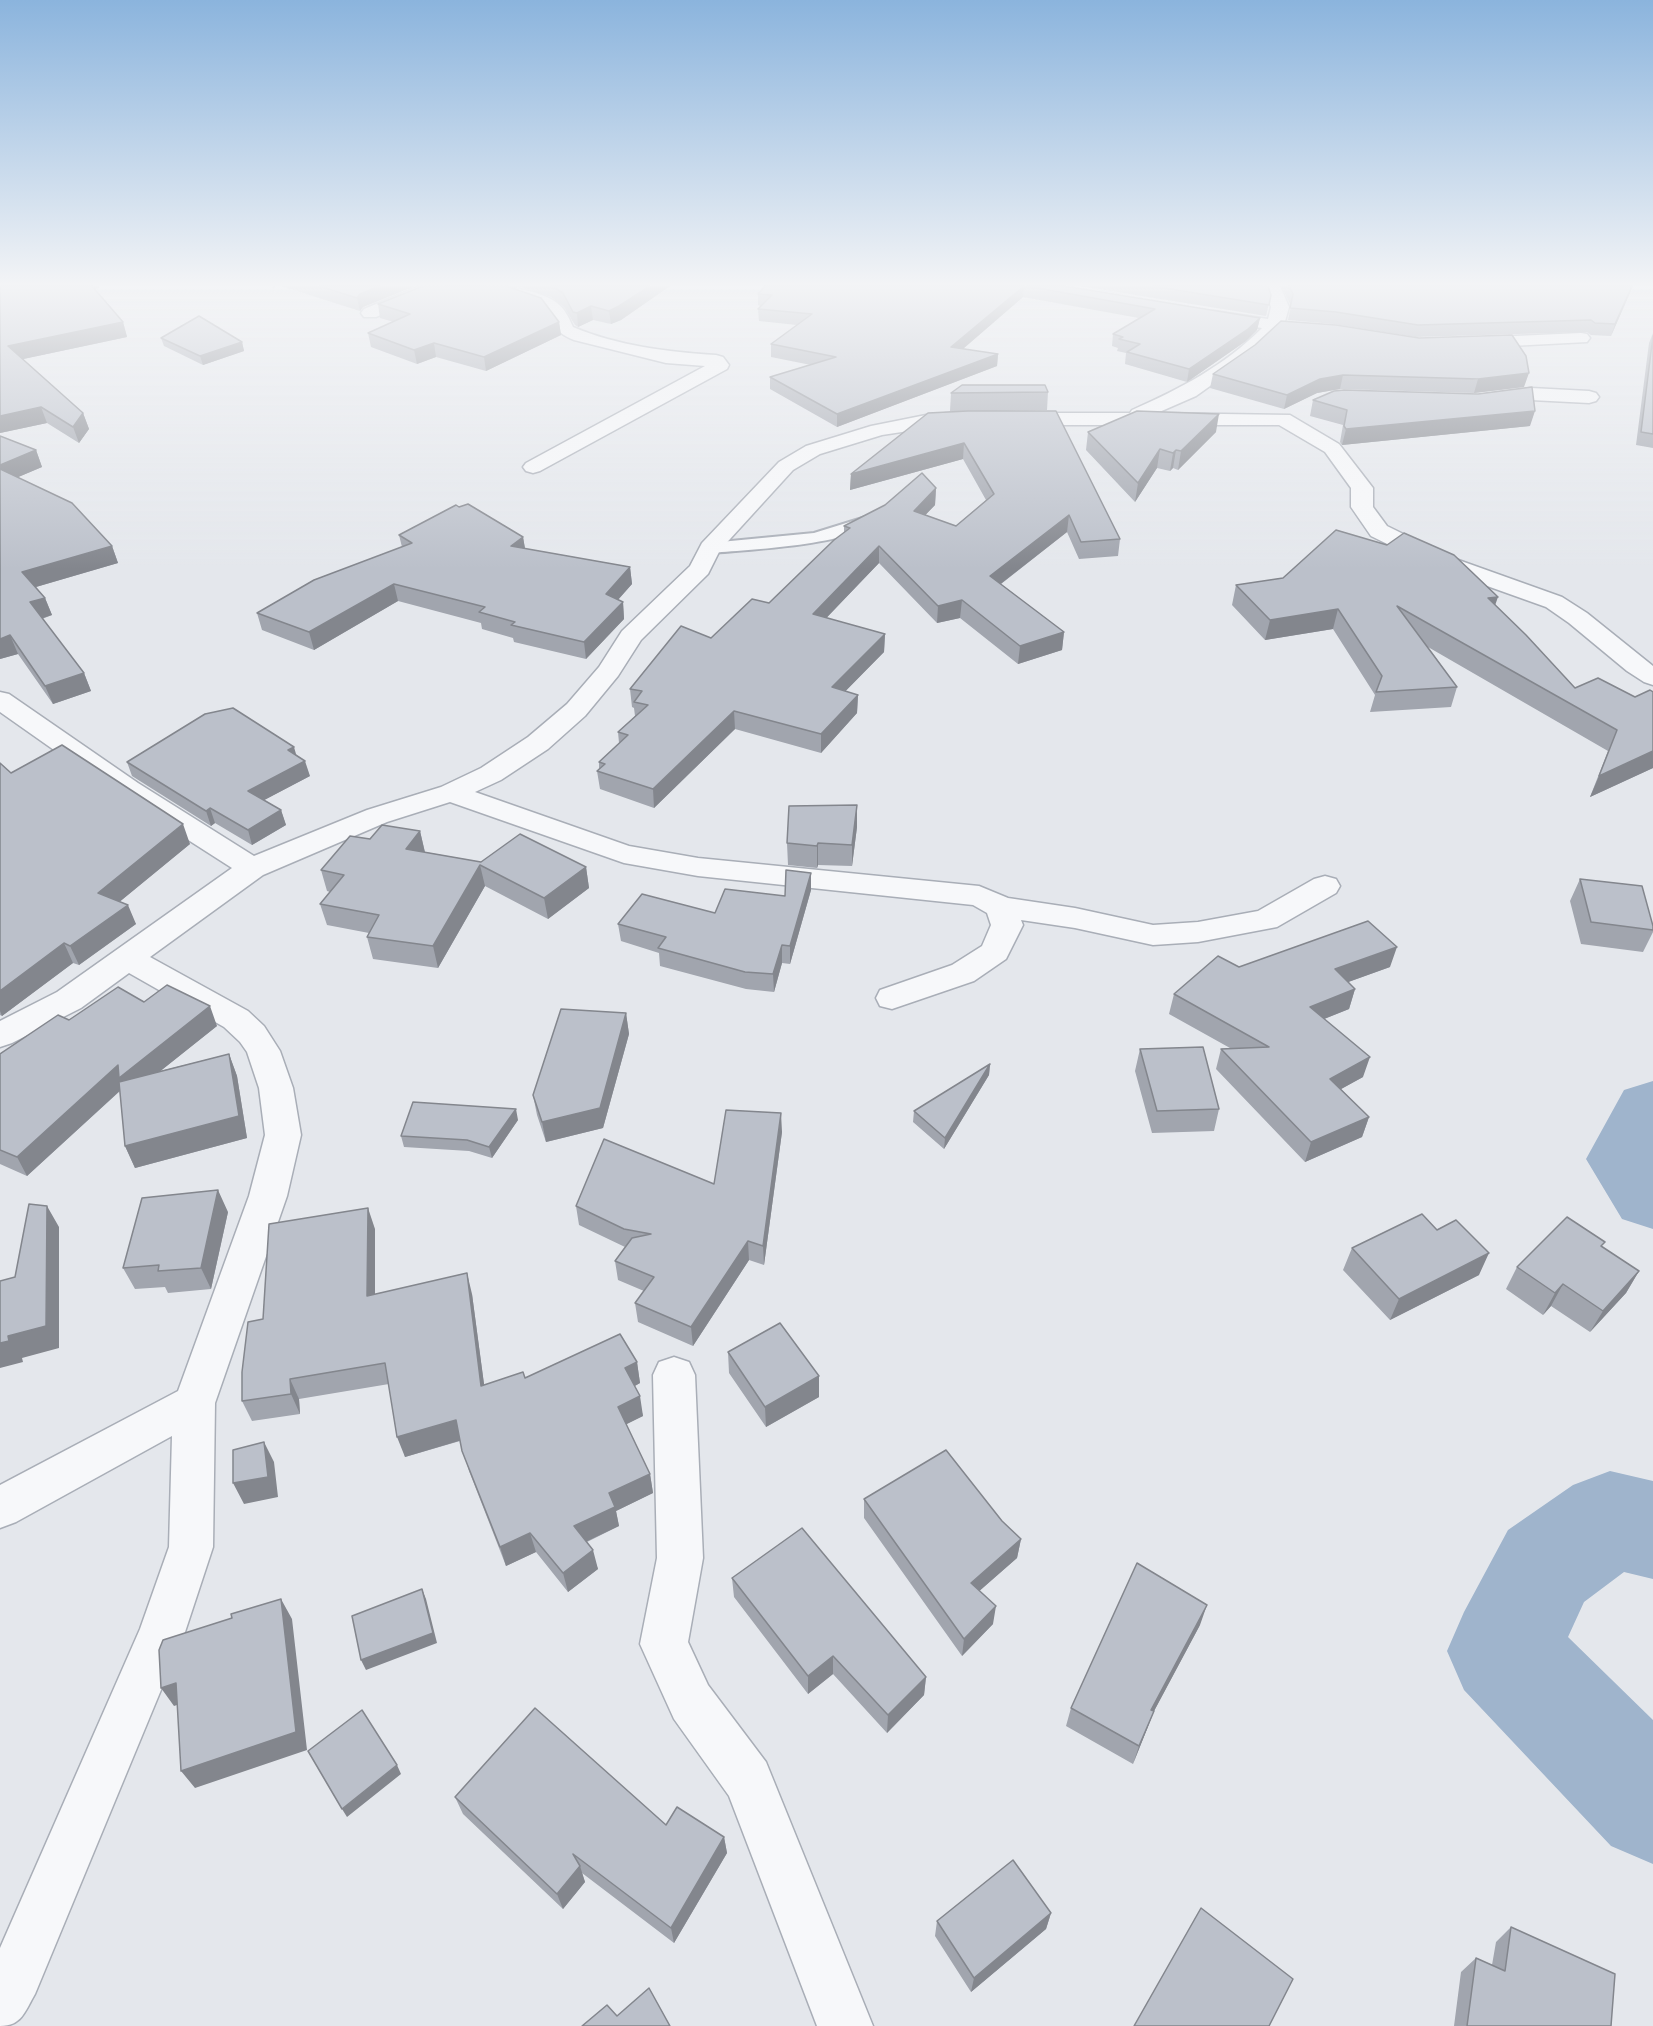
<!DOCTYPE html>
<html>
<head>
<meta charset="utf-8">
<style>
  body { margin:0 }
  canvas { display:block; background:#e4e7ec }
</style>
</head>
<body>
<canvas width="1653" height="2026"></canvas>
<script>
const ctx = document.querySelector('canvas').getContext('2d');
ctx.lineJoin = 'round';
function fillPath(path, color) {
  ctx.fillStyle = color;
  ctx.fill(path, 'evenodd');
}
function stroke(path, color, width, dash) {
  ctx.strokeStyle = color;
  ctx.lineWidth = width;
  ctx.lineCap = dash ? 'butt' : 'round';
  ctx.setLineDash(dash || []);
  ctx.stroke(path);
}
const river = new Path2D(`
  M1653,1081V1229L1622,1219L1586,1159L1624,1090Z
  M1610,1471L1653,1481V1579L1624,1572L1584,1602L1568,1637L1653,1720V1864L1611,1846L1464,1690L1447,1651L1464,1612L1508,1530L1573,1485Z`);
const path = new Path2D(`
  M273,292L274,286`);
const lane = new Path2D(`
  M872,515L879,519C857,545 746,550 710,553L702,548L710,543L814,533Z`);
const street = new Path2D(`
  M420,286H442L440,290L376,317H364L361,313L364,309Z
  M488,286C507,286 542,291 557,303C565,309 569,318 573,327C618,346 668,352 716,355L723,357L729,365L727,369L540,471L533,473L526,471L523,467L526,463L705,366L666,363L574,340C550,330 559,324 544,309L490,290Z
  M1264,286H1280L1289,307L1284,325L1259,351L1196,396L1157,413L1290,415L1339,444L1373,488V507L1387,526L1450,557L1562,597L1587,613L1653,666V685L1644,682L1627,671L1569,623L1546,607L1434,567L1371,536L1351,507V488L1325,452L1279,425H1016L1009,423L1006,419L1009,415L1016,413H1130L1132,410C1180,389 1224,366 1262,328L1208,320L1205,316L1208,312L1214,311L1268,319L1271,307Z
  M1581,333L1587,334L1590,338L1587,342L1472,348L1466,347L1463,343L1466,339L1472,338Z
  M1531,388L1589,391L1596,393L1599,397L1596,401L1589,403L1531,400L1487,406L1480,404L1477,400L1480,396L1487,394Z
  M961,412L968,414L971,418L968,422L882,435L820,454L793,470L720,550L708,574L641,640L618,676L585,716L548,749L501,780L475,792L629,846L698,858L979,886L1008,898L1075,908L1153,925L1198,922L1258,911L1314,879L1325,876L1336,879L1340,886L1336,893L1277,927L1198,942L1153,945L1075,928L1021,920L1023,925L1006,959L974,981L892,1009L880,1006L876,998L880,990L952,965L982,946L991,925L987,913L973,905L698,876L624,863L450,802L387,822L263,875L150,957L248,1011L264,1026L280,1051L293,1088L301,1135L287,1196L215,1403L213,1547L185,1632L35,1994C25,2011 22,2026 0,2026V1948L140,1629L169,1547L172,1436L16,1522L0,1528V1485L178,1391L249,1196L265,1135L259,1088L247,1052L240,1042L224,1027L129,973L81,1008L12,1043L0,1047V1021L57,992L232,868L118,795L0,712V692L9,694L138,783L254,856L367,810L441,787L481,768L528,737L567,704L599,667L622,631L690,566L702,543L779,462L806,446L871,426L926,415Z
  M674,1357L689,1362L695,1375L703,1558L688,1642L708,1685L766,1762L873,2026H817L729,1796L674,1719L640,1644L657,1558L653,1375L659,1362Z`);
const wall = new Path2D(`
  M0,286L99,288L94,289L123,322L127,337L23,359L83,413L89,429L79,443L47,423L0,433Z
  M281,286H415L363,307L360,311Z
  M423,286H670L621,320L611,324L593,320L578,327L575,325L564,307L551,297L524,288L508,286L559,322L561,335L486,371L436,357L417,364L371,347L368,333L394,322L380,318L378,304Z
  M765,286H1064L1260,318L1257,330L1246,341L1187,382L1125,364L1126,353L1117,351L1118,348L1112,346L1113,334L1139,318L1023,297L963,349L998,354L997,366L837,427L770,389V377L811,365L771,357V344L797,325L759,321L758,309L761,306L758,305V294Z
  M1080,286H1268L1271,295L1266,316Z
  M1281,286H1633L1611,336L1591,335L1587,332L1415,337L1333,324L1288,320L1291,306Z
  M1653,333V448L1636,445L1649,343Z
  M161,338L242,342L244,351L203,365L164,346Z
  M1255,345L1524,387L1474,393L1340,389L1317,393L1284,409L1210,388L1213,374Z
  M1048,392L1047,410L995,411L1120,539L1118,556L1079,559L1067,532L1001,584L1064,632L1062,650L1018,664L960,618L937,623L879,563L826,618L885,634L884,652L845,691L858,695L857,713L821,753L735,729L654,808L600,789L597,771L599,769V762L619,743L618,732L635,716L634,708L632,707L630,689L769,603L844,532V526L936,488L935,505L925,515L956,526L986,500L963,459L850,490L851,474L964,411H950L951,393Z
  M1313,400L1530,426L1342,445L1340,442L1343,425L1310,416Z
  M1088,432H1216L1178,470L1173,468L1170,471L1157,468L1135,502L1086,450Z
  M0,436L36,450L42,467L18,477L112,546L118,563L36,587L45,598L52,615L42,619L84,673L91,691L53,704L18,654L0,659Z
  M399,535L523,537L525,549L630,567L632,584L618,600L623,602L624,619L586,659L514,642L513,638L482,629L481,623L398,601L314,650L262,630L257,613L402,547Z
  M1236,585L1495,605L1575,688L1635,697L1653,692V768L1590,797L1608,751L1428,647L1457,687L1451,707L1370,712L1375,695L1333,629L1265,640L1232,605Z
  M127,762L310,776L264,800L281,810L286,825L252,845L215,823L211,826L132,776Z
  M0,763L11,773L190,844L119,902L136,924L79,965L73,963L2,1016L0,1015Z
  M857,827L852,866L818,865L817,868L788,865L787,843Z
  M420,831L425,852L481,862L586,867L589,888L548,919L485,886L438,968L373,959L367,937L369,933L327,925L320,904L330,892L327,891L321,870L370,839Z
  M811,873V890L790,964L782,963L774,992L746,989L660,966L659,953L621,941L618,924L715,913L785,896Z
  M1580,879L1653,926V932L1643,952L1581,944L1570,901Z
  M1239,967H1390L1348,982L1355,989L1349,1009L1324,1019L1363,1077L1341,1089L1369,1117L1362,1137L1305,1162L1216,1069L1221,1049L1230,1048L1169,1014L1174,994Z
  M144,1002L217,1026L160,1071L229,1054L237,1076L247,1138L135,1168L125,1146L120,1091L27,1176L0,1164V1054L69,1020Z
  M626,1013L629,1034L603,1128L546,1142L537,1115L533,1095Z
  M1140,1049L1219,1109L1214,1131L1152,1133L1135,1071Z
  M990,1064L989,1075L944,1149L913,1122L914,1111Z
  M518,1120L492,1158L469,1151L404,1147L401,1136Z
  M782,1132L764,1265L749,1260L693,1346L638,1322L635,1303L644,1291L618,1280L615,1261L625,1247L579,1225L576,1206L714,1184Z
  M228,1212L211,1289L168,1293L165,1287L135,1289L123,1268Z
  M375,1229V1294H472L484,1385L525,1378L637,1362L640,1383L635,1386L643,1416L626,1424L650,1474L653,1493L616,1511L619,1526L587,1542L598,1569L568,1592L536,1552L506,1566L469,1471L460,1441L405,1457L389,1384L299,1399L300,1414L252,1421L242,1401L263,1319Z
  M1602,1247L1639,1271L1626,1293L1590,1332L1551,1306L1543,1315L1506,1289L1517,1267Z
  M1352,1248L1479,1275L1390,1320L1343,1270Z
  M728,1352L819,1397L766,1427L729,1373Z
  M864,1499L1002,1521L1021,1539L1017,1558L979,1591L993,1624L962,1656L864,1518Z
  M732,1578L926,1677L924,1695L887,1733L833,1674L808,1694L734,1597Z
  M1200,1625L1154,1711L1147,1729L1133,1764L1066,1726L1071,1708Z
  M455,1797L666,1825L724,1837L727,1853L674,1943L582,1873L585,1882L563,1909L463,1814Z
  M1051,1913L1046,1929L971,1992L935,1936L937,1921Z
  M1511,1927L1611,2026H1454L1461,1972L1476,1958L1492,1965L1496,1942Z`);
const shadedWall = new Path2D(`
  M87,286H99V288L88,290Z
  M380,286H415L363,307L360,311L357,298L360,294Z
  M650,286H670L621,320L611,324L609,311Z
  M1024,286L1023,297L950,360L951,347Z
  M1632,286H1633L1611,336L1615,324Z
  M591,306L593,320L578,327L577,313Z
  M1260,318L1257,330L1246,341L1187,382L1189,369Z
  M123,322L127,337L14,361L8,346Z
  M559,322L561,335L486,371L484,357Z
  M242,342L244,351L203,365L200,356Z
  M434,343L436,357L417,364L414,350Z
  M998,354L997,366L837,427V414Z
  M1529,373L1524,387L1474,393L1478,379Z
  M1343,375L1340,389L1317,393L1284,409L1287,395L1320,379Z
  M41,407L47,423L0,433V416Z
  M1535,411L1530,426L1342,445L1346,429Z
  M83,413L89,429L79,443L73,427Z
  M1219,414L1216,432L1178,470L1181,451Z
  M964,443L963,459L850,490L851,474Z
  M1160,449L1157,468L1135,502L1138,483Z
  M36,450L42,467L2,484L0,477V465Z
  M1176,450L1173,468L1170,471L1173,453Z
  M936,488L935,505L913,528L914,511Z
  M1069,515L1067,532L989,593L990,576Z
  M523,537L526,554L511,546Z
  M112,546L118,563L29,589L22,572Z
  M879,546V563L813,632V614Z
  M630,567L632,584L607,612L606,594Z
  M394,584L398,601L314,650L309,632Z
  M1498,597L1491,617L1488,598Z
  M45,598L52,615L37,620L30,602Z
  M962,600L960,618L937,623L938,606Z
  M623,602L624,619L586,659L584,642Z
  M1338,609L1333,629L1265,640L1270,620Z
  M1064,632L1062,650L1018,664L1020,646Z
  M885,634L884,652L832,705V687Z
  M10,635L18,654L0,659V639Z
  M84,673L91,691L53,704L45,686Z
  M858,695L857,713L821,753V734Z
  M734,711L735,729L654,808L653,789Z
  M294,747L298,761L288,750Z
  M1653,751V768L1590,797L1599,776Z
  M305,761L310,776L253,806L248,791Z
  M857,805V827L852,866V845Z
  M210,808L215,823L211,826L206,811Z
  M281,810L286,825L252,845L248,830Z
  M183,824L190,844L106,913L98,893Z
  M420,831L425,853L406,849Z
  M818,843V865L817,868V846Z
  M480,865L485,886L438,968L433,946Z
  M586,867L589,888L548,919L544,898Z
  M811,873V890L790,964V946Z
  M128,905L136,924L79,965L70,946Z
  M64,943L73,963L2,1016L0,1011V991Z
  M782,945V963L774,992L773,974Z
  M1397,947L1390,967L1329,989L1335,969Z
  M1355,989L1349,1009L1304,1027L1310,1007Z
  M210,1006L217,1026L128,1097L124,1087L27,1176L17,1157L118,1065Z
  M626,1013L629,1034L603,1128L546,1142L542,1122Z
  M229,1054L237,1076L247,1138L135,1168L125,1146Z
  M1370,1057L1363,1077L1323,1099L1330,1079Z
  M990,1064L989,1075L944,1149L945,1138Z
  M516,1109L518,1120L492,1158L489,1147Z
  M781,1113L782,1132L764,1265L763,1246Z
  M1369,1117L1362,1137L1305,1162L1311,1142Z
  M218,1190L228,1212L211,1289L201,1268Z
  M47,1206L59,1227V1348L22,1358L23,1362L0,1368V1343L8,1336Z
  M368,1208L375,1229V1316L367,1296Z
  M748,1241L749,1260L693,1346L691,1327Z
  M1489,1253L1479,1275L1390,1320L1399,1299Z
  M1639,1271L1626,1293L1590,1332L1603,1311Z
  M467,1273L472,1294L487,1406L481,1386Z
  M1563,1284L1551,1306L1543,1315L1555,1293Z
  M637,1362L640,1383L629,1389L625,1368Z
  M819,1376V1397L766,1427L765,1407Z
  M290,1379L299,1399L300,1414L291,1394Z
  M640,1396L643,1416L621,1427L618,1407Z
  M456,1420L462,1440L405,1457L397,1437Z
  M264,1442L274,1462L278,1497L244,1504L233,1483Z
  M650,1474L653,1493L616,1511L619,1526L579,1545L574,1526L609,1493Z
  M530,1533L536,1552L506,1566L500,1547Z
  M1021,1539L1017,1558L968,1601L971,1583Z
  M593,1550L598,1569L568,1592L563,1573Z
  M422,1589L426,1599L437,1643L366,1670L361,1660Z
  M281,1599L292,1619L307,1750L195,1788L181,1771Z
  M1207,1605L1200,1625L1145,1728L1151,1710Z
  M996,1606L993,1624L962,1656L964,1639Z
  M833,1656V1674L808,1694V1676Z
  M926,1677L924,1695L887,1733L888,1715Z
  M176,1683L189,1701L174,1706L161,1688Z
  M1154,1711L1147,1729L1133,1764L1139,1746Z
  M397,1765L401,1774L347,1817L342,1809Z
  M724,1837L727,1853L674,1943L671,1928Z
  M580,1866L585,1882L563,1909L557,1894Z
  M1051,1913L1046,1929L971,1992L974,1978Z`);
const building = new Path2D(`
  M0,286H92L123,322L8,346L83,413L73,427L41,407L0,416Z
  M319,286H380L360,294L357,298Z
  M423,286H506L541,298L559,322L484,357L434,343L414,350L368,333L410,314L378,304Z
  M552,286H650L619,306L609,311L591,306L577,313L573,312L563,293Z
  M765,286H1024L951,347L998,354L837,414L770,377L836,357L771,344L812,314L758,309L772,295L758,294Z
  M1026,286H1064L1260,318L1248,329L1189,369L1127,352L1140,344L1119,339L1123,337L1113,334L1155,309Z
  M1152,286H1268L1271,295L1269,305Z
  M1289,286H1632L1615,324L1595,323L1591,320L1418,325L1336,312L1290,308L1293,294Z
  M199,316L242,342L200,356L161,338Z
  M1281,321L1336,325L1419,338L1512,335L1526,356L1529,373L1478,379L1343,375L1320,379L1287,395L1213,374L1255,345Z
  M1653,336V434L1641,432Z
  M962,385H1045L1048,392L951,393Z
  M1532,387L1535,411L1346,429L1344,426L1347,410L1313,400L1334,391L1344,390L1478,394Z
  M968,411H1056L1120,539L1081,542L1069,515L990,576L1064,632L1020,646L962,600L938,606L879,546L813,614L885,634L832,687L858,695L821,734L734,711L653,789L597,771L605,764L599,762L628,735L618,732L648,705L634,702L642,691L630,689L681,626L711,638L752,599L769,603L834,540L850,528L844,526L885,505L922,473L936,488L914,511L956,526L994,494L964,443L851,474L928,413Z
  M1137,411L1219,414L1181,451L1176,450L1173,453L1160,449L1138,483L1088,432Z
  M0,436L36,450L0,465Z
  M0,469L72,503L112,546L22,572L45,598L30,602L84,673L45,686L10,635L0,639Z
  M468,504L523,537L511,546L630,567L606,594L623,602L584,642L511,625L515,622L479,612L485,607L394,584L309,632L257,613L314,580L412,543L399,535L456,505L459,507Z
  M1336,530L1387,545L1404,533L1454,555L1498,597L1488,598L1526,635L1575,688L1598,678L1635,697L1650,690L1653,692V751L1599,776L1617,730L1397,606L1457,687L1376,692L1382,676L1338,609L1270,620L1236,585L1283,578Z
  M233,708L294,747L288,750L305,761L248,791L281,810L248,830L210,808L206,811L127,762L205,714Z
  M62,745L183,824L98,893L128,905L70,946L64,943L0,991V763L11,773Z
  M857,805L852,845L818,843L817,846L787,843L789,806Z
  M382,825L420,831L406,849L481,862L520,834L586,867L544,898L480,865L433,946L367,937L379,915L320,904L344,875L321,870L350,836L370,839Z
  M786,870L811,873L790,946L782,945L773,974L745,972L658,948L666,937L618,924L642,894L715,913L725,889L785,896Z
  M1580,879L1642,886L1653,926V930L1591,922Z
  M1368,921L1397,947L1335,969L1355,989L1310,1007L1370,1057L1330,1079L1369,1117L1311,1142L1221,1049L1269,1047L1174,994L1218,956L1239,967Z
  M167,985L210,1006L119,1078L118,1065L17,1157L0,1150V1054L58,1015L69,1020L118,987L144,1002Z
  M561,1009L626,1013L600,1108L542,1122L533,1095Z
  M1203,1047L1219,1109L1157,1111L1140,1049Z
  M229,1054L239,1116L125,1146L119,1082Z
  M990,1064L945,1138L914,1111Z
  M413,1102L516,1109L489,1147L467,1140L401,1136Z
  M726,1110L781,1113L763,1246L748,1241L691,1327L635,1303L654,1277L615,1261L632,1238L651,1234L624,1229L576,1206L604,1139L714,1184Z
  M218,1190L201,1268L158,1271L159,1265L123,1268L142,1198Z
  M29,1204L47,1206L46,1326L8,1336L9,1341L0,1343V1281L15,1277Z
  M368,1208L367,1296L467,1273L481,1386L523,1372L525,1378L620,1334L637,1362L625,1368L640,1396L618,1407L650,1474L609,1493L615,1507L574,1526L593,1550L563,1573L530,1533L500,1547L462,1451L456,1420L397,1437L385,1363L290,1379L291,1394L242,1401V1372L248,1322L263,1319L269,1224Z
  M1422,1214L1437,1230L1456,1220L1489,1253L1399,1299L1352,1248Z
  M1567,1217L1605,1242L1601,1246L1639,1271L1603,1311L1563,1284L1555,1293L1517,1267Z
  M780,1323L819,1376L765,1407L728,1352Z
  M264,1442L268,1477L233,1483V1450Z
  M946,1450L1002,1521L1021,1539L971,1583L996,1606L964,1639L864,1499Z
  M802,1528L926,1677L888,1715L833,1656L808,1676L732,1578Z
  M1137,1563L1207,1605L1151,1710L1154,1711L1139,1746L1071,1708Z
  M422,1589L433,1633L361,1660L352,1616Z
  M281,1599L296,1732L181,1771L176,1683L161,1688L159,1650L163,1640L232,1618L231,1614Z
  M535,1708L666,1825L677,1807L724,1837L671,1928L573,1854L580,1866L557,1894L455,1797Z
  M362,1710L397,1765L342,1809L308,1751Z
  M1013,1860L1051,1913L974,1978L937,1921Z
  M1201,1908L1293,1979L1269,2026H1134Z
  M1511,1927L1615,1974L1611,2026H1467L1476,1958L1505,1971Z
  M649,1988L670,2026H582L607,2005L617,2016Z`);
fillPath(river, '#9fb4cc');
stroke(lane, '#a9aeb7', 4);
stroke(street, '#a9aeb7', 3);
stroke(path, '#c2c5cb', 2, [2, 2]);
fillPath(lane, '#f7f8fa');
fillPath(street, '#f7f8fa');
fillPath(wall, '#a1a5ae');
fillPath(shadedWall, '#83868d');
fillPath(building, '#bbc0ca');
stroke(building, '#83868d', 1.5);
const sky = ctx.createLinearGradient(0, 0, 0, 569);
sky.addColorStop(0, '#8bb4dd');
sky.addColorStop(0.5, '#f3f4f6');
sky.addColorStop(1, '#f3f4f600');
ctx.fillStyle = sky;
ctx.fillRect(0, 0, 1653, 569);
</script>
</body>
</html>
